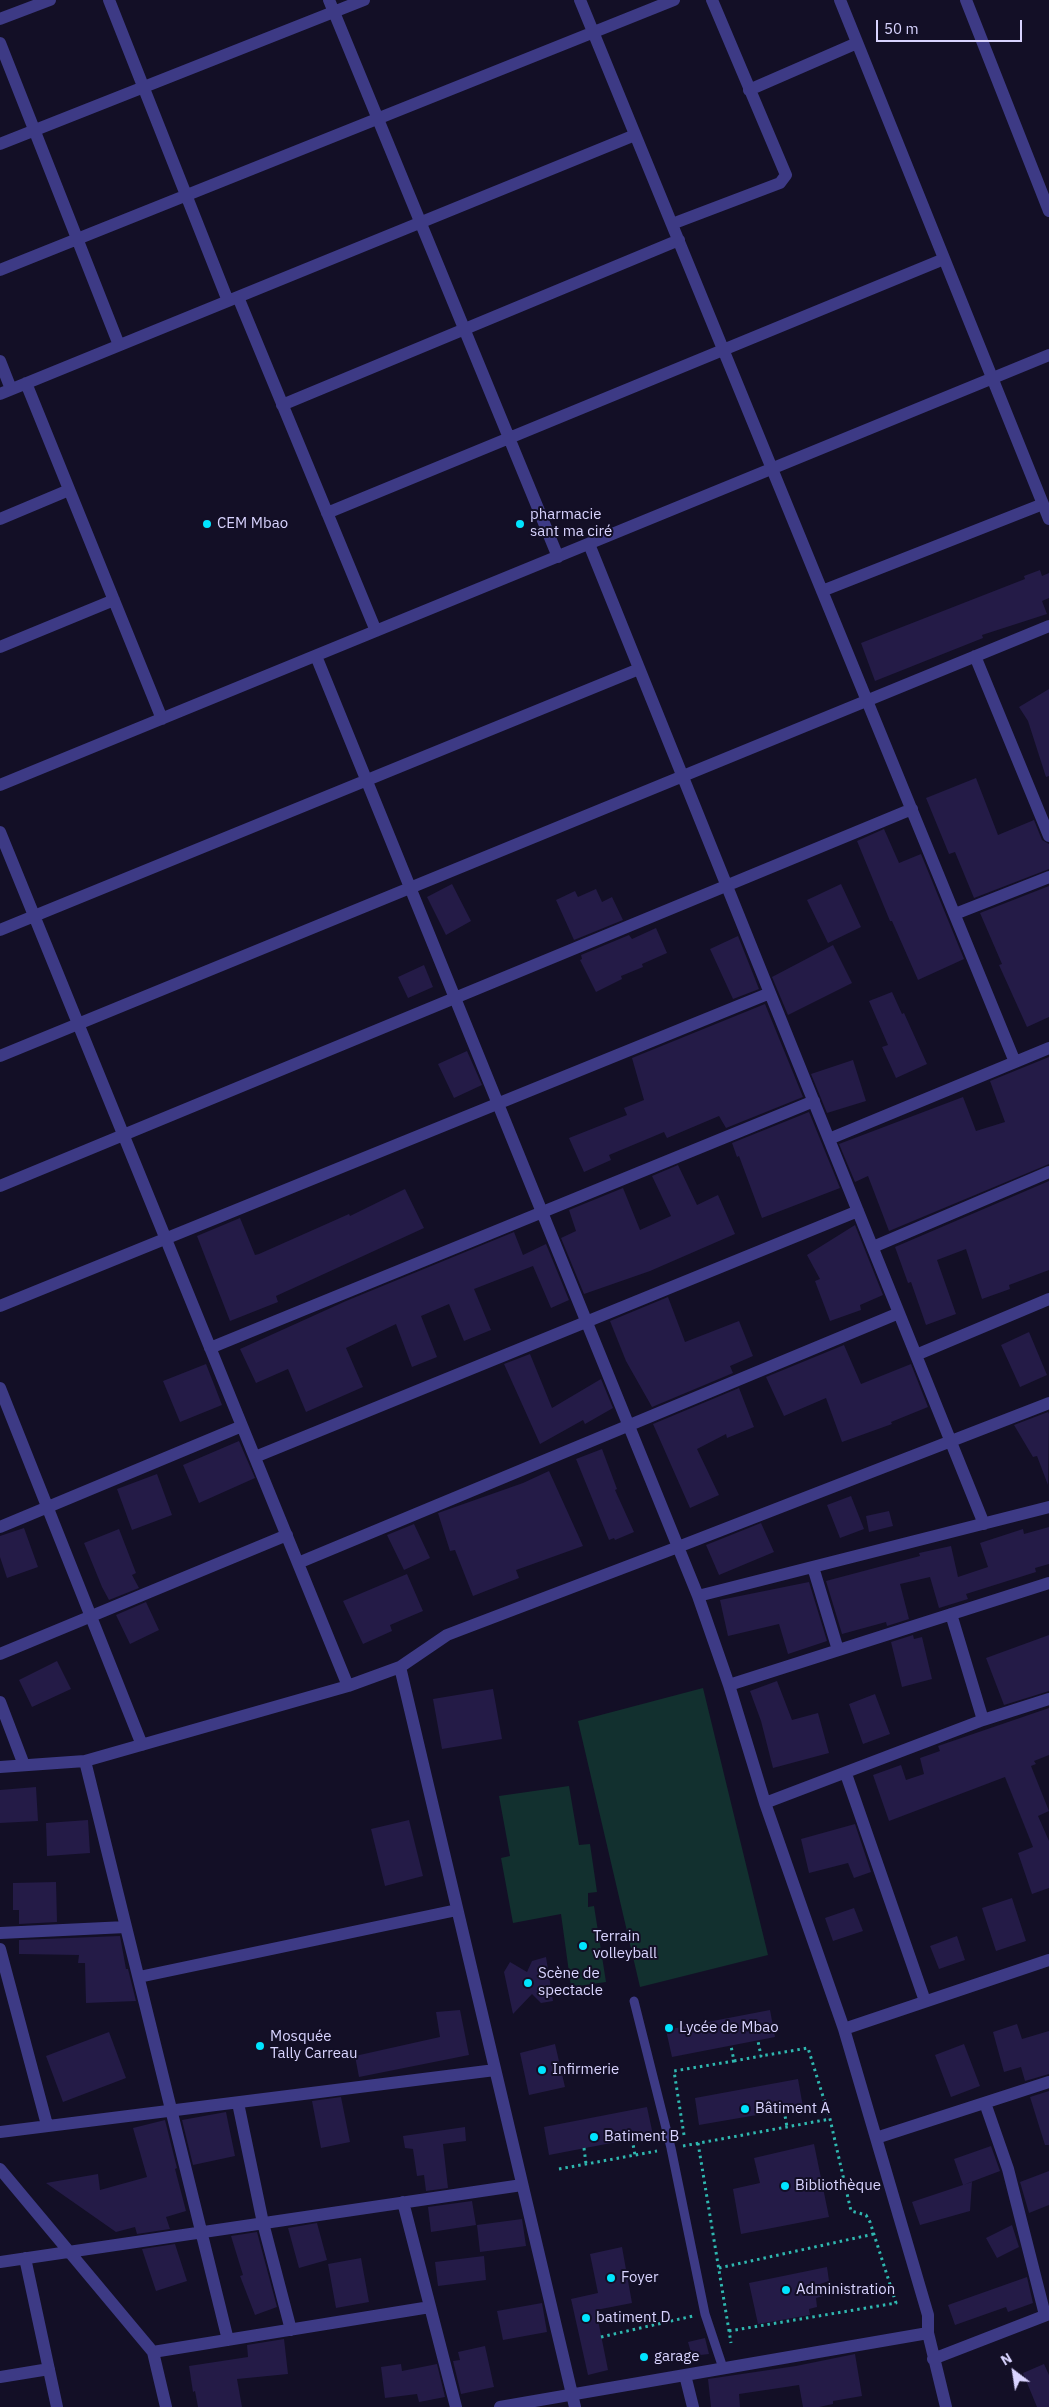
<!DOCTYPE html>
<html>
<head>
<meta charset="utf-8">
<style>
  body { margin:0 }
  #map { position:relative; width:1049px; height:2407px; overflow:hidden; background:#130f26; font-family:"IBM Plex Sans",sans-serif }
  canvas { display:block }
  .north { position:absolute; left:989px; top:2347px; width:50px; height:50px; -webkit-text-stroke:4px #130f26; paint-order:stroke; rotate:329deg; font-size:14px; font-weight:700; line-height:20px; text-align:center; color:#d9d4ff }
  .north::after { content:''; display:block; margin:auto; width:18px; height:22px; background:#d9d4ff; clip-path:polygon(50% 0,100% 100%,50% 72%,0 100%) }
  .scale { position:absolute; left:876px; top:20px; width:146px; height:22px; box-sizing:border-box; border:2px solid #d9d4ff; border-top:0; padding-left:6px; font-size:15px; line-height:18px; white-space:nowrap; color:#d9d4ff; -webkit-text-stroke:4px #130f26; paint-order:stroke }
</style>
</head>
<body>
<div id="map">
<canvas width="1049" height="2407"></canvas>
<div class="north">N</div>
<div class="scale">50 m</div>
</div>
<script>
const ctx = document.querySelector('canvas').getContext('2d');
ctx.lineJoin = 'round';
function fillPath(path, color) {
  ctx.fillStyle = color;
  ctx.fill(path, 'evenodd');
}
function stroke(path, color, width, dash) {
  ctx.strokeStyle = color;
  ctx.lineWidth = width;
  ctx.lineCap = dash ? 'butt' : 'round';
  ctx.setLineDash(dash || []);
  ctx.stroke(path);
}
function write(font, color, halo, rows, align = 'center') {
  ctx.font = font + ' "IBM Plex Sans",sans-serif';
  ctx.lineWidth = 4;
  ctx.setLineDash([]);
  ctx.textBaseline = 'middle';
  ctx.strokeStyle = halo;
  ctx.fillStyle = color;
  for (const [text, x, y, turn = 0] of rows) {
    ctx.save();
    ctx.translate(x, y);
    ctx.rotate((+turn || 0) * Math.PI / 180);
    ctx.textAlign = isNaN(turn) ? turn : align;
    if (halo) ctx.strokeText(text, 0, 0);
    ctx.fillText(text, 0, 0);
    ctx.restore();
  }
}
const green = new Path2D(`
  M703,1688L768,1955L640,1987L578,1721Z
  M569,1786L579,1845L590,1844L597,1892L588,1893V1907L594,1906L606,1982L571,1987L561,1914L513,1923L501,1858L510,1856L499,1796Z`);
const building = new Path2D(`
  M1040,570L1042,576L1049,573V598L1042,601L1047,614L982,635L983,638L875,681L861,643L1025,579L1024,576Z
  M1049,689V776L1046,777L1028,721L1019,707Z
  M976,778L998,835L1034,820L1042,840L1049,844V869L974,898L955,852L949,854L926,798Z
  M884,829L899,863L921,854L964,959L918,980L892,921H890L857,841Z
  M452,884L471,921L446,935L427,897Z
  M841,884L861,927L828,943L807,900Z
  M1049,886V1017L1027,1027L999,965L1002,964L980,913Z
  M596,889L602,902L612,897L623,920L574,940L556,900L575,891L578,897Z
  M656,928L667,953L642,964L643,967L621,976L622,979L596,992L580,960L582,959L581,955L629,935L632,939Z
  M738,936L759,989L733,999L710,949Z
  M833,945L852,983L788,1015L772,977Z
  M424,965L433,987L408,998L398,977Z
  M892,992L902,1014L904,1013L927,1064L896,1078L882,1047L888,1045L869,1001Z
  M765,1004L803,1097L726,1128L719,1116L667,1138L664,1132L609,1155L611,1160L584,1172L569,1138L627,1115L624,1108L644,1100L632,1058Z
  M467,1051L482,1085L454,1098L438,1064Z
  M1049,1057V1164L889,1231L868,1176L855,1182L839,1144L963,1097L976,1131L1005,1122L990,1081Z
  M853,1060L866,1101L827,1113L811,1074Z
  M809,1112L840,1188L762,1218L739,1156L737,1157L732,1143Z
  M678,1165L697,1205L718,1195L735,1234L650,1271L584,1294L561,1238L576,1231L569,1210L623,1188L640,1230L671,1216L652,1176Z
  M1049,1181V1270L1009,1285L1010,1289L982,1299L966,1249L937,1260L956,1314L926,1325L911,1282L908,1283L895,1247Z
  M405,1189L424,1228L276,1296L278,1302L230,1321L197,1236L240,1218L255,1255L259,1254L349,1214L350,1216Z
  M855,1225L883,1295L860,1305L861,1310L830,1321L815,1281L820,1279L807,1255Z
  M514,1232L523,1255L546,1244L569,1300L551,1308L533,1266L474,1289L491,1330L464,1341L449,1304L421,1316L437,1357L412,1367L396,1324L346,1348L363,1387L306,1412L288,1369L256,1383L240,1349L346,1301Z
  M668,1297L685,1342L739,1321L753,1356L730,1366L733,1373L652,1407L626,1361L610,1321Z
  M1029,1332L1047,1375L1020,1387L1001,1345Z
  M844,1345L861,1384L911,1364L928,1407L891,1422L892,1424L842,1442L826,1398L784,1416L766,1377Z
  M530,1354L552,1408L601,1379L613,1408L585,1424L583,1420L540,1444L504,1364Z
  M206,1364L222,1405L180,1422L163,1381Z
  M739,1388L754,1427L727,1438L726,1434L697,1449L719,1495L690,1508L653,1424Z
  M1048,1412L1049,1414L1048,1485L1037,1456L1033,1457L1014,1425Z
  M239,1441L255,1478L199,1503L183,1465Z
  M602,1449L617,1489L615,1490L634,1532L615,1540L614,1538L609,1540L576,1459Z
  M549,1471L583,1546L516,1570L519,1578L473,1596L455,1550L450,1551L438,1513L523,1483Z
  M157,1474L172,1515L132,1530L117,1489Z
  M851,1496L864,1529L840,1538L827,1505Z
  M889,1511L893,1526L869,1532L866,1516Z
  M761,1523L774,1552L719,1575L706,1545Z
  M414,1524L430,1558L404,1570L387,1535Z
  M1049,1527V1564L1035,1568L1036,1572L966,1594L968,1599L939,1608L930,1577L900,1584L909,1619L887,1626L886,1622L842,1634L826,1581L920,1556L919,1553L951,1546L958,1577L988,1567L980,1543L1023,1529L1024,1534Z
  M24,1528L38,1567L7,1578L0,1557V1536Z
  M119,1529L136,1573L132,1575L139,1588L109,1600L102,1587L84,1543Z
  M407,1574L423,1611L390,1625L392,1631L363,1644L343,1601Z
  M809,1582L827,1641L788,1654L779,1624L728,1636L720,1600Z
  M146,1602L159,1630L130,1644L116,1615Z
  M913,1635L914,1639L922,1637L932,1679L902,1687L891,1642Z
  M1049,1635V1691L1004,1705L986,1658Z
  M57,1661L71,1689L32,1707L19,1680Z
  M777,1681L792,1720L818,1713L829,1753L773,1768L761,1721L750,1691Z
  M493,1689L502,1739L442,1749L433,1699Z
  M875,1694L890,1734L863,1744L849,1704Z
  M1049,1708V1755L1034,1761L1036,1764L1031,1766L1049,1811L1038,1816L1049,1841V1888L1032,1894L1018,1853L1033,1847L1005,1777L889,1821L873,1775L901,1765L906,1780L924,1774L920,1758L940,1751L938,1746Z
  M36,1787L38,1821L0,1823V1790Z
  M88,1820L90,1853L47,1856L46,1823Z
  M409,1820L423,1876L385,1886L371,1829Z
  M855,1824L871,1872L854,1878L848,1863L809,1873L801,1839Z
  M56,1882L57,1922L19,1924V1910H13V1883Z
  M1012,1898L1026,1941L996,1951L982,1908Z
  M854,1908L863,1931L833,1941L825,1918Z
  M120,1936L126,1969H128L136,2001L86,2003L85,1963H78L79,1955L19,1954V1940Z
  M957,1936L965,1960L939,1969L930,1946Z
  M546,1957L553,2001L541,2003L532,1994L513,2014L504,1972L510,1962L527,1972L532,1961Z
  M460,2010L469,2055L359,2077L355,2056L440,2037L436,2012Z
  M770,2010L775,2037L672,2057L666,2030Z
  M1017,2024L1022,2039L1049,2031V2074L1025,2081L1021,2067L1004,2072L993,2032Z
  M109,2032L126,2078L63,2102L46,2056Z
  M555,2044L565,2087L529,2095L520,2053Z
  M964,2044L980,2086L951,2097L935,2055Z
  M798,2079L803,2107L699,2125L695,2098Z
  M1049,2091V2145H1045L1030,2097Z
  M341,2097L350,2142L321,2148L312,2101Z
  M647,2107L653,2135L549,2155L544,2127Z
  M226,2112L235,2156L193,2165L182,2120Z
  M165,2120L177,2168L175,2169L186,2211L166,2217L170,2229L137,2234L135,2227L116,2232L46,2183L98,2174L100,2190L147,2177L133,2128Z
  M465,2127L466,2141L443,2144L448,2188L426,2191L424,2175L417,2176L413,2149L405,2148L403,2136Z
  M814,2144L829,2217L741,2234L733,2189L760,2183L754,2158Z
  M991,2146L1000,2171L963,2185L954,2159Z
  M1049,2171V2205L1029,2213L1020,2182Z
  M972,2182L970,2211L920,2225L912,2202Z
  M472,2201L476,2225L431,2232L428,2207Z
  M522,2219L526,2246L480,2252L477,2225Z
  M317,2223L327,2260L299,2268L288,2228Z
  M1012,2225L1019,2247L997,2258L986,2238Z
  M257,2232L277,2307L255,2315L240,2276L243,2275L231,2236Z
  M175,2244L187,2281L156,2291L142,2249Z
  M622,2247L632,2303L596,2310L608,2370L588,2375L571,2299L598,2293L590,2254Z
  M484,2256L486,2280L438,2286L435,2262Z
  M361,2258L369,2302L336,2308L328,2264Z
  M827,2267L829,2281L820,2284L823,2296L816,2298L817,2307L809,2309L810,2315L758,2324L749,2283Z
  M1027,2277L1033,2303L1008,2312L1006,2307L955,2325L948,2305Z
  M542,2303L547,2332L503,2340L497,2311Z
  M705,2338L709,2354L692,2356L688,2342Z
  M284,2339L288,2374L237,2379L242,2407H198L195,2391L193,2392L189,2366L248,2357L247,2345Z
  M485,2346L494,2387L461,2394L453,2361L460,2360L458,2352Z
  M855,2354L862,2396L833,2401V2404L819,2407H803L799,2385L739,2394L740,2407H711L708,2379L796,2366Z
  M401,2364L402,2371L437,2364L445,2397L419,2402L417,2394L385,2398L381,2367Z
  M1044,2364L1049,2375V2407H1037L1023,2373Z`);
const path = new Path2D(`
  M734,2061L761,2056L758,2041
  M784,2110L787,2127
  M684,2135L674,2071L734,2061L731,2046
  M632,2139L635,2155
  M698,2143L731,2343
  M683,2146L830,2119
  M584,2148L586,2164
  M559,2169L657,2151
  M719,2268L874,2234
  M729,2331L896,2303L870,2222L866,2215L851,2211L830,2119L808,2048L761,2056
  M601,2337L693,2316`);
const lane = new Path2D(`
  M634,2001L671,2148L705,2314L723,2368`);
const street = new Path2D(`
  M109,0L228,301
  M329,0L558,557
  M580,0L1015,1062
  M840,0L1049,519
  M966,0L1049,211
  M0,19L50,0
  M0,43L119,345
  M749,90L857,43
  M0,144L364,0
  M672,224L780,183L786,175L712,0
  M0,270L674,0
  M238,297L376,631
  M0,361L11,389
  M26,383L162,719
  M0,394L635,135
  M282,405L679,240
  M327,513L944,259
  M0,519L69,490
  M589,544L984,1524
  M822,591L1043,504
  M0,647L114,600
  M316,656L698,1596L729,1685L765,1803L844,2029L928,2315V2333L946,2407
  M975,656L1049,836
  M0,785L1049,355
  M0,832L348,1686
  M955,914L1049,877
  M0,930L639,669
  M0,1056L1049,626
  M829,1139L1049,1048
  M0,1186L912,809
  M873,1247L1049,1172
  M0,1306L770,993
  M210,1348L814,1101
  M916,1355L1049,1299
  M0,1388L142,1745
  M255,1457L858,1211
  M0,1527L242,1426
  M298,1563L899,1313
  M813,1567L838,1650
  M698,1596L1049,1507
  M951,1614L983,1720
  M0,1654L287,1535
  M400,1667L575,2407
  M729,1685L1049,1583
  M0,1702L24,1765
  M85,1761L228,2340
  M0,1767L85,1761L348,1686L400,1667L447,1635L460,1630L678,1547L1049,1403
  M846,1774L925,2001
  M765,1803L983,1720L1049,1699
  M0,1933L126,1927
  M0,1949L47,2125
  M139,1977L457,1910
  M844,2029L1049,1960
  M238,2103L263,2223L291,2330
  M985,2103L1008,2169L1045,2315
  M0,2132L495,2070
  M876,2138L1049,2082
  M0,2169L153,2352L166,2407
  M403,2202L456,2407
  M25,2258L57,2407
  M0,2262L522,2185
  M153,2352L430,2307
  M933,2359L1049,2314
  M685,2375L693,2407
  M0,2377L49,2369
  M500,2407L928,2333`);
const markers = [
  [207,524,5,"#00e5ff"],
  [520,524,5,"#00e5ff"],
  [583,1946,5,"#00e5ff"],
  [528,1983,5,"#00e5ff"],
  [669,2028,5,"#00e5ff"],
  [260,2046,5,"#00e5ff"],
  [542,2070,5,"#00e5ff"],
  [745,2109,5,"#00e5ff"],
  [594,2137,5,"#00e5ff"],
  [785,2186,5,"#00e5ff"],
  [611,2278,5,"#00e5ff"],
  [786,2290,5,"#00e5ff"],
  [586,2318,5,"#00e5ff"],
  [644,2357,5,"#00e5ff"]
];
const poiNames = [
  ["pharmacie",530,515],
  ["sant ma ciré",530,532],
  ["CEM Mbao",217,524],
  ["Terrain",593,1937],
  ["volleyball",593,1954],
  ["Scène de",538,1974],
  ["spectacle",538,1991],
  ["Lycée de Mbao",679,2028],
  ["Mosquée",270,2037],
  ["Tally Carreau",270,2054],
  ["Infirmerie",552,2070],
  ["Bâtiment A",755,2109],
  ["Batiment B",604,2137],
  ["Bibliothèque",795,2186],
  ["Foyer",621,2278],
  ["Administration",796,2290],
  ["batiment D",596,2318],
  ["garage",654,2357]
];
fillPath(green, '#12302f');
fillPath(building, '#241b47');
stroke(path, '#2fb8b0', 3, [2.5, 4]);
stroke(lane, '#3d3a85', 9);
stroke(street, '#3d3a85', 12);
for (const [x, y, r, color] of markers) {
  const dot = new Path2D();
  dot.arc(x, y, r, 0, 2 * Math.PI);
  ctx.fillStyle = color;
  ctx.fill(dot);
  stroke(dot, '#130f26', 2);
}
write('15px', '#d9d4ff', '#130f26', poiNames, 'left');
</script>
</body>
</html>
